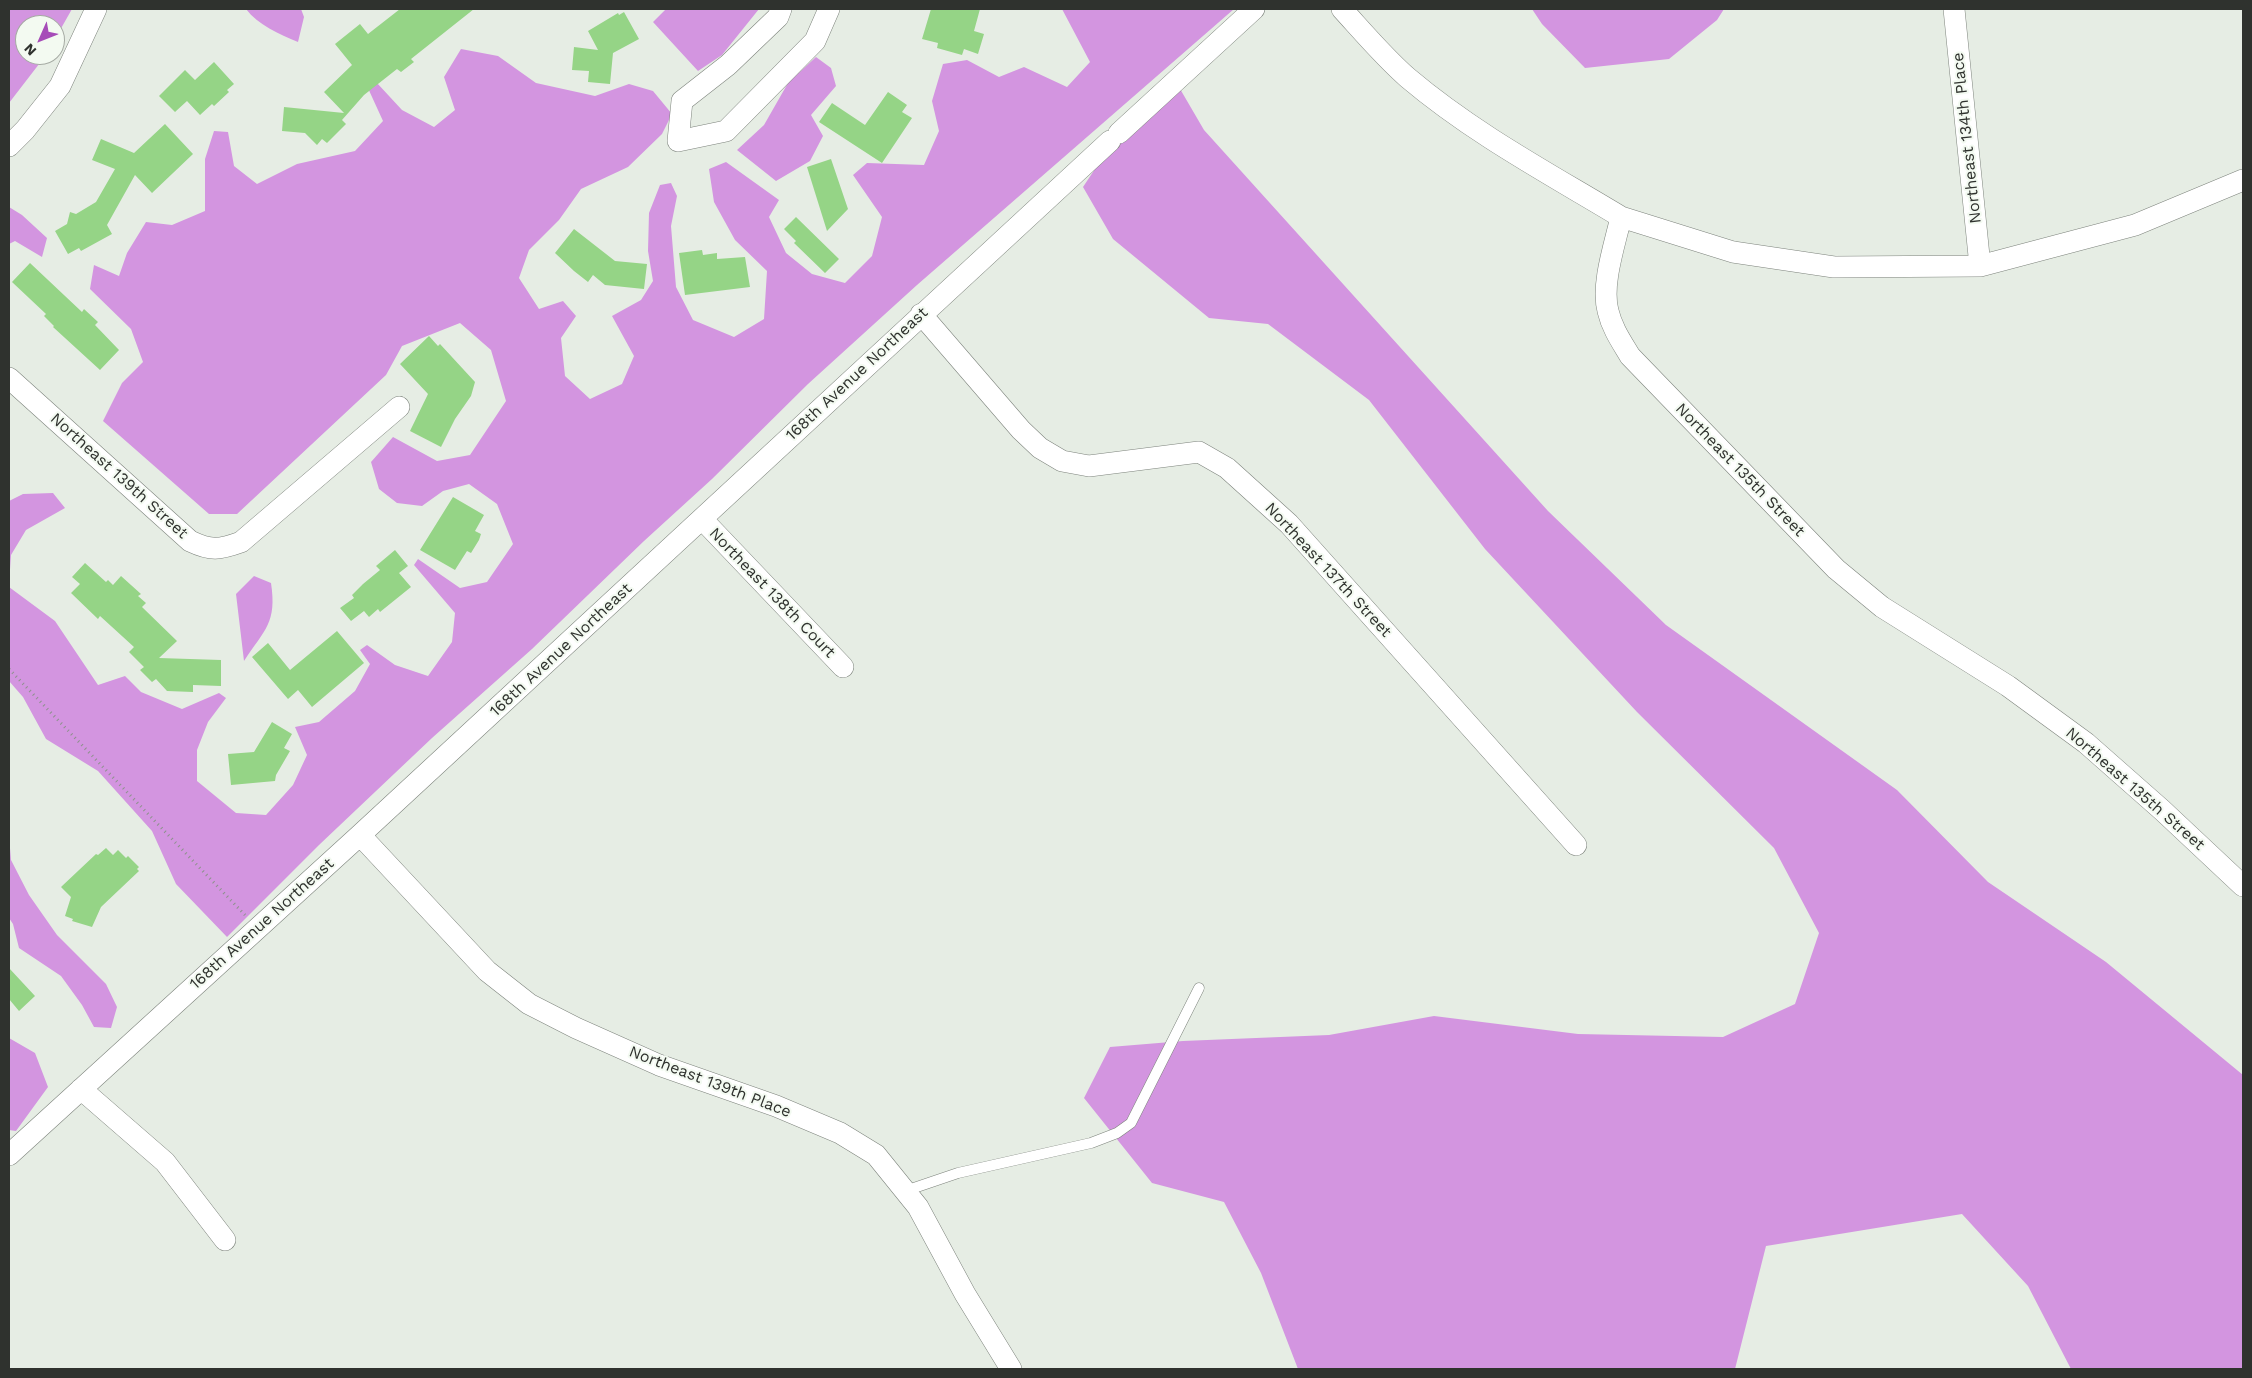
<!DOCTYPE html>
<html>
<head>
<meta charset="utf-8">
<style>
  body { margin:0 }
  #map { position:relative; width:2252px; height:1378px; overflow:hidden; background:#e6ede4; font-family:"Work Sans",sans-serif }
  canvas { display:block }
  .frame { position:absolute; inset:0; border:10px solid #2f322e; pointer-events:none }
  .north { position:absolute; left:15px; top:15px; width:50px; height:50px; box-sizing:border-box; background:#f3faf1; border:1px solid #a5aaa3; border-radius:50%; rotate:226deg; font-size:14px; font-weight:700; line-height:20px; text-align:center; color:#2f322e }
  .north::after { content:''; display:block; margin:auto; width:18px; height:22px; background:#a64cb8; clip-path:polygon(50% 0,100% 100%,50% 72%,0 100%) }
</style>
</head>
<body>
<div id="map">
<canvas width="2252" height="1378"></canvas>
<div class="frame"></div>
<div class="north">N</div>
</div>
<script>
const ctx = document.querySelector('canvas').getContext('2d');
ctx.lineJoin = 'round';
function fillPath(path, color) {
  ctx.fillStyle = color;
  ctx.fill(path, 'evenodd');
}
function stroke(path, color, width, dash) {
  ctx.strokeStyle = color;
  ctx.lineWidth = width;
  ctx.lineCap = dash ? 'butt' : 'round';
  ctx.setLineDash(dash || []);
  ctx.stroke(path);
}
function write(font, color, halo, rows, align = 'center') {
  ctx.font = font + ' "Work Sans",sans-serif';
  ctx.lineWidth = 4;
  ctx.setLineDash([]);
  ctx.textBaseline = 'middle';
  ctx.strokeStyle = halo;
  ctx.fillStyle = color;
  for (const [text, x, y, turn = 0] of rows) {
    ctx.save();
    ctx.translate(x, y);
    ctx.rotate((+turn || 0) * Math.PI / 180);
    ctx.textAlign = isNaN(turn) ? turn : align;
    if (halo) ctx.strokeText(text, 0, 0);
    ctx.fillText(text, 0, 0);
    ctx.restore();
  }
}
const forest = new Path2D(`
  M9,9H72L55,39V25H25V55H46L9,103Z
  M246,9H301L304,17L298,42C279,34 258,25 246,9Z
  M666,9H759L722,55L698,71L653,22Z
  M1062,9H1234L917,285L808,384L712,479L644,541L532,649L432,738L319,845L227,937L176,884L152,831L98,771L46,739L23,697L9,681V587L55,621L98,685L125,676L141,692L182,709L219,693L226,698L208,722L197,750V781L236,813L266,815L293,785L307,755L295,727L319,722L355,691L370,664L360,650L367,645L395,665L428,676L452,642L455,613L414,565L418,559L460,588L487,582L513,544L497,504L469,484L443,491L422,506L397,503L379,489L371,462L393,437L437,461L470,455L506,401L491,350L460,323L402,346L386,375L237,514H209L103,421L122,383L143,362L131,329L90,289L94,265L119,276L127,253L146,222L172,225L205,211V159L214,131L228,132L234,166L257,184L297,164L355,151L383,121L367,86L377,83L402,110L434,127L455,110L444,77L461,49L498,56L536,83L595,96L629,84L653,91L672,114L662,134L628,167L581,189L559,220L529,250L519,278L539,309L563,301L576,316L561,338L565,376L590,399L622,384L634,356L612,316L641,300L653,281L648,251L649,213L660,185L671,183L677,196L671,226L676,287L693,320L734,337L764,319L767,271L735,240L714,202L709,169L726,162L779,200L769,217L786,253L812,274L845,283L872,256L882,217L853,175L867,163L924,165L939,131L932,101L943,64L967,60L999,77L1024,67L1067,87L1090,62Z
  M1532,9H1724L1717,20L1669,59L1585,68L1542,24Z
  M816,57L831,68L836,86L811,115L823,136L810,161L776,181L737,150L764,125L788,83Z
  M1176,82L1204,130L1548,511L1666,625L1897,790L1988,882L2106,962L2243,1075V1369H2071L2028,1286L1962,1214L1766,1246L1735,1369H1298L1261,1273L1224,1202L1152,1183L1084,1098L1110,1047L1183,1041L1329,1035L1434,1016L1578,1034L1723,1037L1795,1004L1819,933L1774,848L1637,712L1485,549L1369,400L1268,324L1209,318L1113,239L1083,187L1119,133Z
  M9,207L22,215L47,238L42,257L15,241L9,244Z
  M53,493L65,508L26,530L11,555L9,584V501L23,494Z
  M254,576L271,583C277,623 265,629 244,661L236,594Z
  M9,836L11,860L29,895L57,935L106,984L117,1007L111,1028L94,1027L82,1005L61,976L19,948L13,924L9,918Z
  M9,1038L35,1053L48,1087L16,1131L9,1130Z`);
const building = new Path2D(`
  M400,9H474L411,59L414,62L401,72L397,69L364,95L342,120L346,124L327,143L322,139L317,145L305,133L282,131L284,107L344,113L324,92L352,65L335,44L360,24L368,34Z
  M931,9H980L974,31L984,34L978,54L964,49L962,55L937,48L938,43L922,39Z
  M624,12L639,39L613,53L610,84L588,82L589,71L572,70L574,47L598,50L588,31L618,13L619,15Z
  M214,62L234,84L227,90L229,92L214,106L212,104L200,115L187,101L175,112L159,96L185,70L195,80Z
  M888,92L907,105L902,112L912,118L882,163L819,122L832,103L865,125Z
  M165,124L193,154L152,193L135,175L107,225L112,234L81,251L79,248L68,254L55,231L67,224L70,212L76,214L96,202L115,169L92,160L101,139L134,153Z
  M831,159L848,209L827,231L807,167Z
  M796,217L839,259L825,273L794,243L796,241L784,229Z
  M574,229L615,261L647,264L644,289L605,285L593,275L588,282L574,271L555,253Z
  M702,250L703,255L717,253V259L745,257L750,287L685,295L679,253Z
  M30,263L82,312L84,309L98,322L95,325L119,350L100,370L53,327L54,326L44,316L46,314L12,282Z
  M429,336L438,346L440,344L475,382L471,396L455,419L441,447L410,431L428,394L400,364Z
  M453,497L484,515L475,531L481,534L479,540L471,553L467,551L455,570L420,550Z
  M395,550L408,566L399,573L411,587L380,612L378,609L369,617L364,611L351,621L340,608L354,598L352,595L363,584L380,570L376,566Z
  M85,563L106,582L108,580L113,585L121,576L141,594L138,596L146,603L142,607L177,641L159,658L221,660V686L193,685V692L167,691L156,679L152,682L140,670L144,667L129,652L134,647L100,616L98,619L71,593L80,584L72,577Z
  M337,631L364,663L312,707L298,690L288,699L252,657L268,643L290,670Z
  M272,722L292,734L284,748L290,751L276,775L275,781L231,785L228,754L254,752Z
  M106,848L113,855L118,850L126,858L128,856L139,867L137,869L139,871L101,907L92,927L72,921L73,919L65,916L71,897L61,887L96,854L98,855Z
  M9,968L35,996L19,1011L9,999Z`);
const path = new Path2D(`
  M9,669L245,915`);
const service = new Path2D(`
  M905,1191L958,1173L1091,1143L1117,1133L1131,1123L1199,988`);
const minor = new Path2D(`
  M781,9L778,17L728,65L682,101L678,141L726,131L815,41L829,9
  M1342,9C1363,32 1384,57 1408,78C1473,133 1548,173 1621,217C1615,244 1601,284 1608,311C1612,328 1621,341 1630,356L1836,569L1882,607L2008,686L2086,743L2162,810L2243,886
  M1954,9L1980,266
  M1119,133L1254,9
  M9,146L25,130L60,86L96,9
  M1621,217L1733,252L1834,267L1980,266L2135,225L2243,180
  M921,314L1021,430L1040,448L1062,461L1089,466L1199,452L1227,468L1289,524L1576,845
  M9,378L190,541C211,551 219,550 241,542L399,407
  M702,519L843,667
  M360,835L487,971L529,1004L576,1028L659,1065L776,1106L840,1133L876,1155L918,1207L965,1294L1011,1369
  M81,1089L165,1162L225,1240
  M9,1155L360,835L1110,141`);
const streetNames = [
  ["Northeast 134th Place",1967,138,-96],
  ["168th Avenue Northeast",857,374,-43],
  ["Northeast 135th Street",1740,470,46],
  ["Northeast 139th Street",119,476,42],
  ["Northeast 137th Street",1328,570,47],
  ["Northeast 138th Court",772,593,46],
  ["168th Avenue Northeast",561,650,-43],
  ["Northeast 135th Street",2135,789,41],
  ["168th Avenue Northeast",262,924,-42],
  ["Northeast 139th Place",710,1082,21]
];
fillPath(forest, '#d395e0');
fillPath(building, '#95d486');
stroke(service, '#7d837c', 11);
stroke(minor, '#7d837c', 22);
stroke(path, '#8d928c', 3, [1, 4]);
stroke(service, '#fff', 10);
stroke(minor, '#fff', 21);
write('16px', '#2f322e', '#f3faf1', streetNames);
</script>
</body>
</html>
